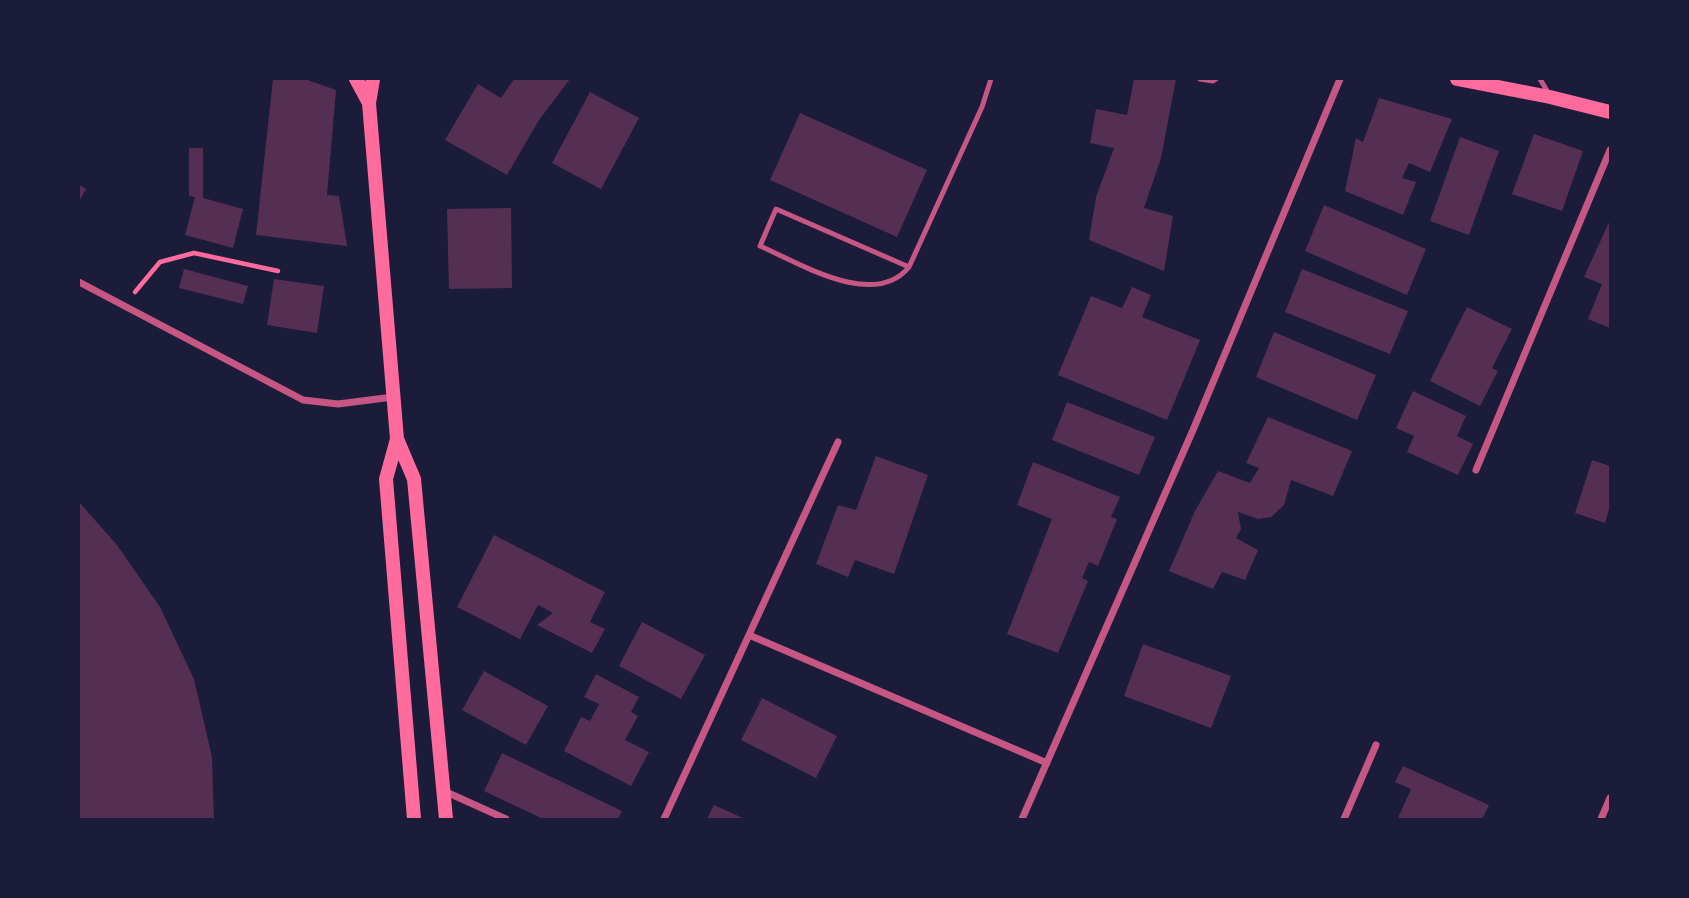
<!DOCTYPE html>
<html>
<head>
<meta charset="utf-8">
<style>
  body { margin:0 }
  #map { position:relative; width:1689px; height:898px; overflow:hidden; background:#1b1b3a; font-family:Barlow,sans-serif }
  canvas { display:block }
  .frame { position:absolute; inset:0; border:80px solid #1b1b3a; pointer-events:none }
</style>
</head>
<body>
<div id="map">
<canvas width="1689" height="898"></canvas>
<div class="frame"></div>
</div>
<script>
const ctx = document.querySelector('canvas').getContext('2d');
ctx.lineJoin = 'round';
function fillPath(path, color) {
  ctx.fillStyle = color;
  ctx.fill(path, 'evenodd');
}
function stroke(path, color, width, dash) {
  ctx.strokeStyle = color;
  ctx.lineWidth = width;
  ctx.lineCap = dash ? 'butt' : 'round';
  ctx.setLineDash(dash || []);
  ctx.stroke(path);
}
const building = new Path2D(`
  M273,79H305L336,90L327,195L339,196L347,246L256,235Z
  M514,79H570L539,120L507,175L445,140L478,84L501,98Z
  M1134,79H1176L1161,158L1144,208L1173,216L1164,271L1089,240L1096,197L1114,148L1090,143L1096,109L1127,115Z
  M590,92L639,118L601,189L552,163Z
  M1379,98L1452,119L1430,172L1409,163L1402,178L1416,182L1403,215L1345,191L1356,138L1363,142Z
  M800,113L927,170L897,237L770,180Z
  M1534,134L1583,151L1562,211L1512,194Z
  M1460,137L1499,151L1469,235L1430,221Z
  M189,148H203V198L243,209L233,248L185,235L195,197L189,196Z
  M79,185L86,189L79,202Z
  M1324,205L1426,249L1407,295L1305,251Z
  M511,208L512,288L449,289L447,209Z
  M1610,220V328L1588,319L1602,284L1584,277Z
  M184,269L248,286L243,304L179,288Z
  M1302,269L1408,311L1390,354L1285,312Z
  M274,279L324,286L317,333L267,325Z
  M1132,287L1151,295L1142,317L1200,340L1167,420L1058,375L1091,296L1122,308Z
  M1467,307L1512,329L1492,368L1498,371L1480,406L1430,381Z
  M1274,332L1376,375L1357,420L1256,377Z
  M1413,391L1466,416L1457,436L1473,444L1458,475L1407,452L1414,436L1396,428Z
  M1067,402L1155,437L1139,475L1052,440Z
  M1268,417L1352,451L1333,496L1291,480L1284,505L1271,517L1258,519L1238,512L1241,529L1236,538L1258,550L1245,580L1222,572L1213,589L1169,571L1195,511L1218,471L1250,483L1259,468L1246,463Z
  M876,456L928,475L894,574L855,560L848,577L816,564L838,505L856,510Z
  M1592,460L1610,466V506L1605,523L1575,513Z
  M1033,462L1120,497L1111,517L1117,519L1098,566L1089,562L1082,578L1088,581L1058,653L1007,634L1052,519L1017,505Z
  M79,502L117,545L160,607L194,679L212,757L214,819H79Z
  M494,535L605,592L590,622L605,629L592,653L537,625L553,613L538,605L520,639L457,607Z
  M642,622L705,655L681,699L619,666Z
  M1143,644L1231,676L1211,728L1124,696Z
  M484,671L548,706L526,745L462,710Z
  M596,674L639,697L631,712L638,716L625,740L649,752L631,786L564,751L581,717L590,721L599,704L584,697Z
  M762,698L837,736L816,778L741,740Z
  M502,753L622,811L618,819H543L484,791Z
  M1403,766L1489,805L1482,819L1398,818L1411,789L1395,782Z
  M714,805L745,819H707Z`);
const path = new Path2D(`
  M135,292L160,262L194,253L278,271`);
const service = new Path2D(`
  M1200,79L1213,81L1216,79
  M1540,79L1549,94
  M909,267L776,209L760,246C799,263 874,310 909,267L982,107L991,79`);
const minor = new Path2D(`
  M79,282L303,400L338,404L393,397
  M1476,470L1610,150
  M749,635L1047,763
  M444,791L506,819
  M664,819L838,442
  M1022,819L1193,430L1340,79
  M1344,819L1376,745
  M1601,819L1610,798`);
const secondary = new Path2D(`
  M356,79L369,103
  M373,79L369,103L397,439L414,479L446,819
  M1457,79L1550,97L1610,112
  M397,439L386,479L414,819`);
fillPath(building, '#542f53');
stroke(path, '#ff6b9d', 4.5);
stroke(service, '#c65784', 5);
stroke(minor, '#c65784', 7);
stroke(secondary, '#ff6b9d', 14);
</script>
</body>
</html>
